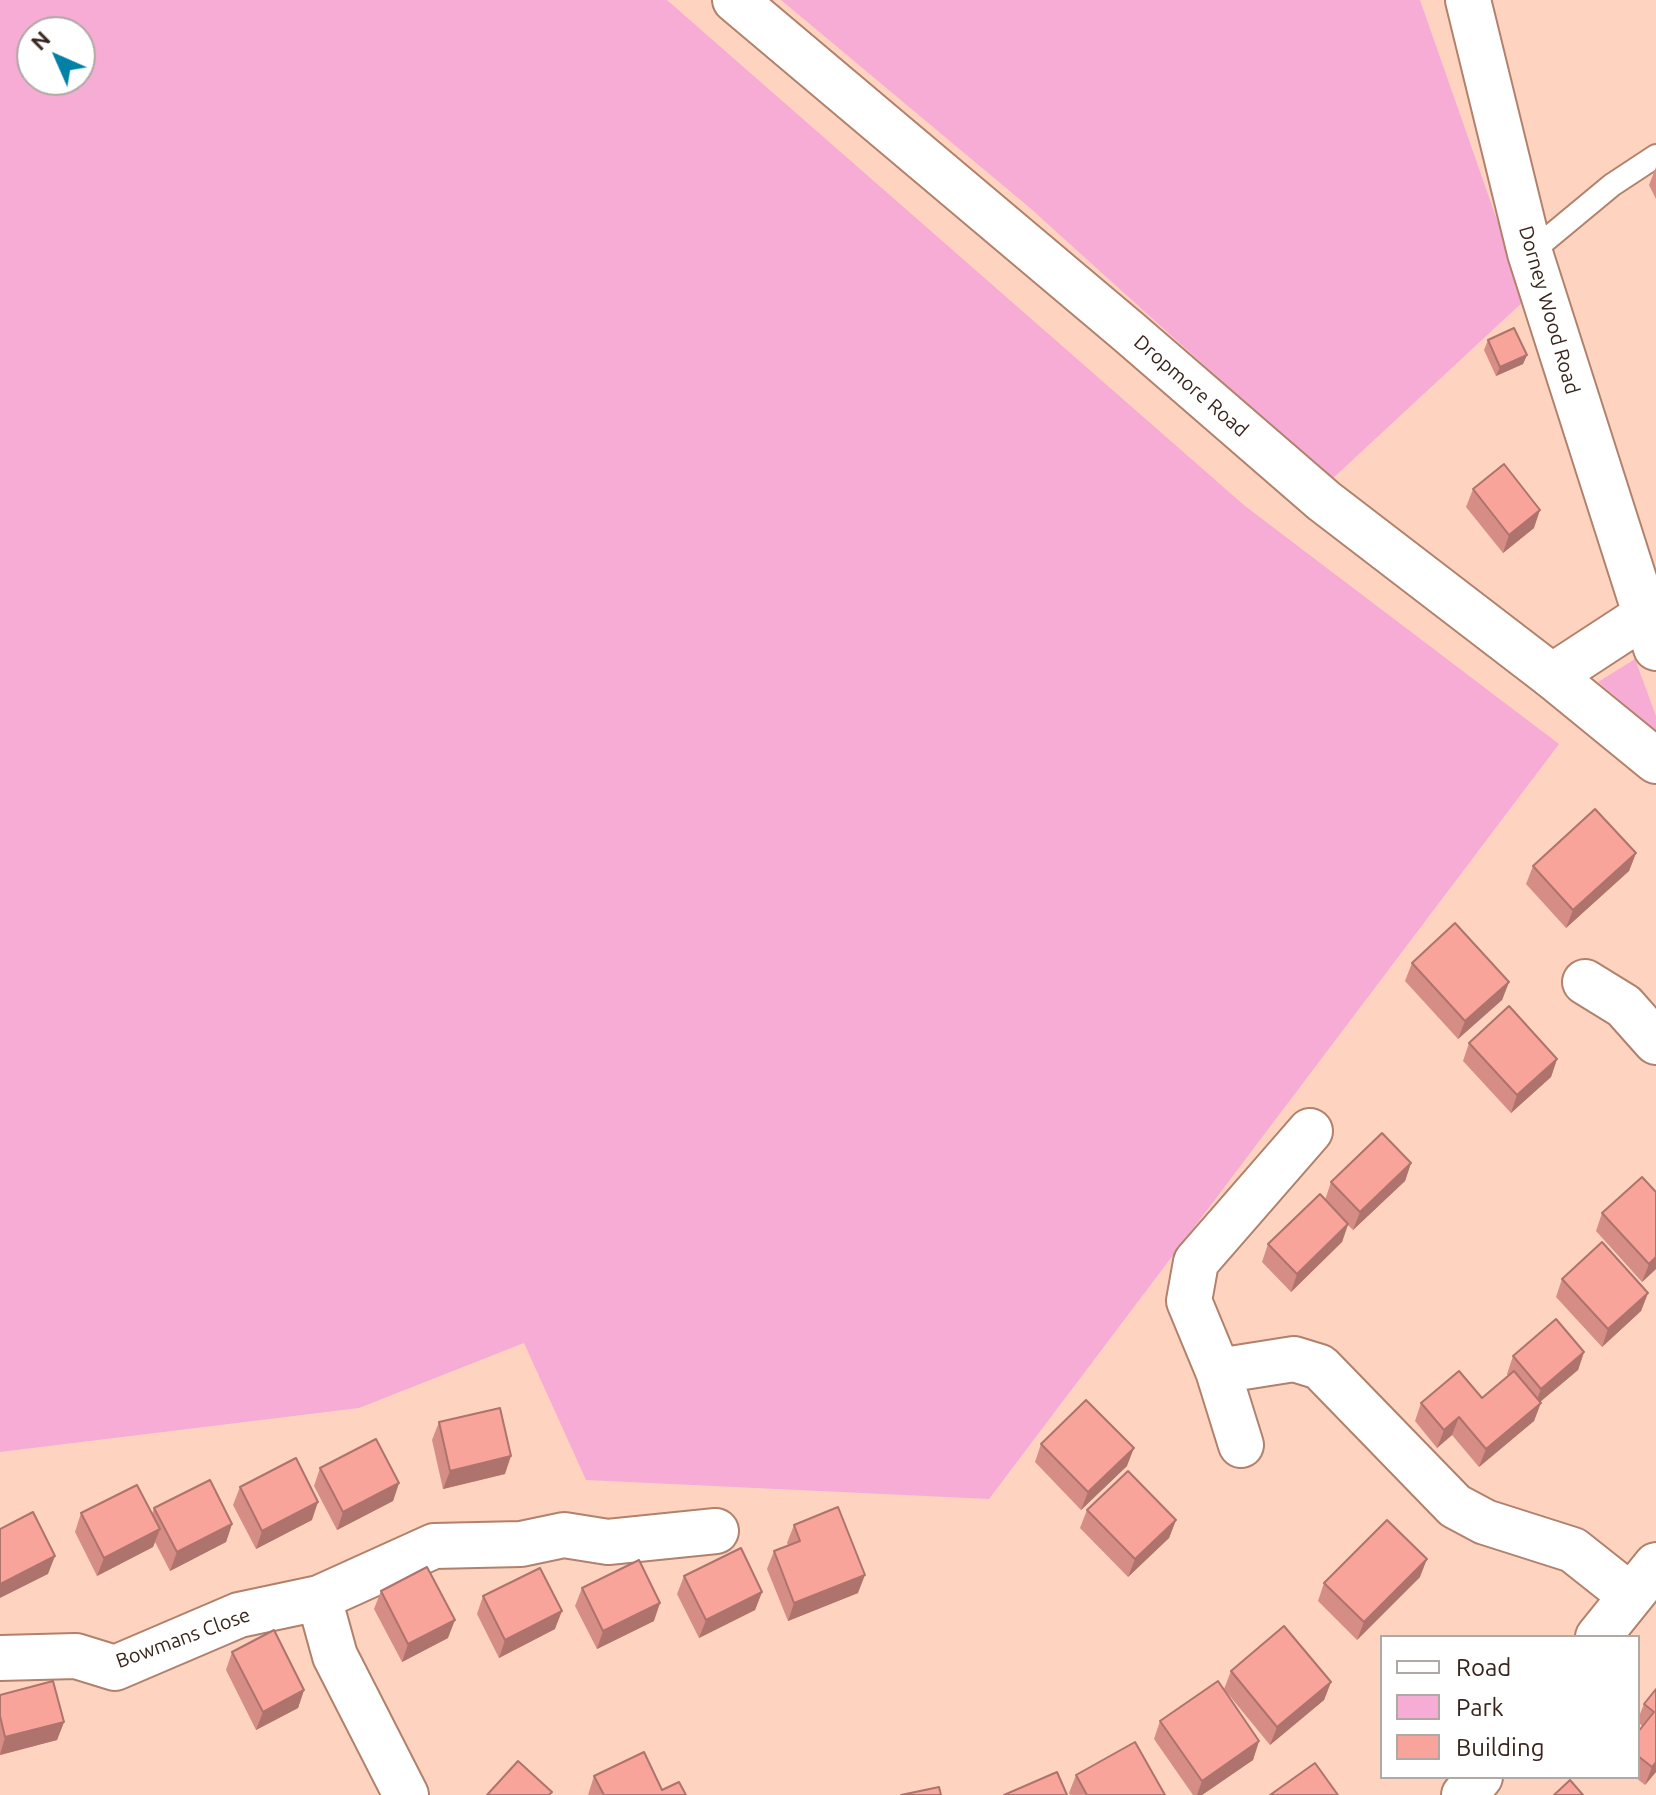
<!DOCTYPE html>
<html>
<head>
<meta charset="utf-8">
<style>
  body { margin:0 }
  #map { position:relative; width:1656px; height:1795px; overflow:hidden; background:#fed4c0; font-family:Ubuntu,sans-serif }
  canvas { display:block }
  .legend { position:absolute; left:1380px; top:1635px; width:260px; height:144px; box-sizing:border-box; background:#fff; border:2px solid #afa8a4; margin:0; padding:10px 14px; list-style:none; font-size:24px; color:#38251c }
  .legend li { display:flex; align-items:center; gap:16px; height:40px }
  .legend b { width:40px; border:2px solid #afa8a4 }
  .north { position:absolute; left:16px; top:16px; width:80px; height:80px; box-sizing:border-box; background:#fff; border:2px solid #afa8a4; border-radius:50%; rotate:315deg; font-size:22px; font-weight:700; line-height:32px; text-align:center; color:#38251c }
  .north::after { content:''; display:block; margin:auto; width:28px; height:36px; background:#0081a5; clip-path:polygon(50% 0,100% 100%,50% 72%,0 100%) }
</style>
</head>
<body>
<div id="map">
<canvas width="1656" height="1795"></canvas>
<ul class="legend">
<li><b style="height:10px;background:#fff"></b>Road</li>
<li><b style="height:22px;background:#f7acd5"></b>Park</li>
<li><b style="height:22px;background:#f8a49b"></b>Building</li>
</ul>
<div class="north">N</div>
</div>
<script>
const ctx = document.querySelector('canvas').getContext('2d');
ctx.lineJoin = 'round';
function fillPath(path, color) {
  ctx.fillStyle = color;
  ctx.fill(path, 'evenodd');
}
function stroke(path, color, width, dash) {
  ctx.strokeStyle = color;
  ctx.lineWidth = width;
  ctx.lineCap = dash ? 'butt' : 'round';
  ctx.setLineDash(dash || []);
  ctx.stroke(path);
}
function write(font, color, halo, rows, align = 'center') {
  ctx.font = font + ' Ubuntu,sans-serif';
  ctx.lineWidth = 7;
  ctx.setLineDash([]);
  ctx.textBaseline = 'middle';
  ctx.strokeStyle = halo;
  ctx.fillStyle = color;
  for (const [text, x, y, turn = 0] of rows) {
    ctx.save();
    ctx.translate(x, y);
    ctx.rotate((+turn || 0) * Math.PI / 180);
    ctx.textAlign = isNaN(turn) ? turn : align;
    if (halo) ctx.strokeText(text, 0, 0);
    ctx.fillText(text, 0, 0);
    ctx.restore();
  }
}
const green = new Path2D(`
  M0,0H667L1245,506L1559,744L989,1499L586,1480L524,1343L359,1408L0,1452ZM80,32V80H32V32Z
  M781,0H1420L1525,300L1331,480L1030,208Z
  M1635,659L1656,716V731L1598,682Z`);
const lane = new Path2D(`
  M1530,253L1612,185L1656,156`);
const street = new Path2D(`
  M1468,0L1530,253L1656,648
  M1552,676L1644,616
  M1585,982L1624,1006L1656,1042
  M1310,1131L1196,1262L1189,1301L1218,1371L1294,1359L1320,1367L1455,1506L1485,1522L1573,1550L1631,1596
  M1218,1371L1241,1445
  M319,1598L335,1656L406,1795
  M1598,1637L1656,1565
  M0,1658L76,1656L115,1668L239,1615L319,1598L434,1546L521,1544L564,1535L608,1542L716,1531
  M1464,1795L1480,1777`);
const secondary = new Path2D(`
  M735,0L1130,333L1324,501L1552,676L1656,761`);
const wall = new Path2D(`
  M1656,167V199L1649,185Z
  M1488,340L1527,355L1523,364L1496,376L1484,350Z
  M1473,489L1534,528L1503,553L1466,507Z
  M1636,853L1629,871L1566,928L1526,884L1533,866Z
  M1412,963L1509,982L1502,1000L1458,1039L1405,981Z
  M1469,1043L1557,1059L1551,1077L1511,1113L1463,1061Z
  M1411,1163L1405,1181L1353,1230L1348,1225L1342,1242L1291,1292L1262,1262L1268,1244L1325,1200L1331,1182Z
  M1656,1192V1269L1642,1282L1596,1231L1602,1213Z
  M1562,1279L1648,1293L1641,1311L1602,1347L1556,1297Z
  M1584,1352L1578,1370L1540,1402L1534,1421L1479,1467L1452,1435L1437,1448L1415,1421L1421,1403L1482,1398L1508,1376L1507,1374L1513,1356Z
  M439,1422L505,1474L443,1489L432,1440Z
  M1041,1444L1127,1466L1081,1510L1035,1462Z
  M320,1468L399,1483L393,1501L337,1530L314,1486Z
  M240,1487L312,1520L256,1549L233,1505Z
  M154,1508L232,1524L226,1542L170,1571L155,1542L153,1547L97,1576L75,1532L81,1513L152,1514Z
  M1087,1510L1176,1520L1169,1538L1128,1577L1080,1528Z
  M794,1525L858,1593L788,1621L767,1569L774,1551L788,1545L787,1543Z
  M684,1576L762,1592L755,1610L699,1638L677,1594Z
  M1420,1577L1357,1640L1318,1601L1324,1583Z
  M582,1588L654,1621L597,1649L575,1606Z
  M381,1591L448,1638L402,1662L374,1609Z
  M483,1596L555,1629L499,1658L477,1614Z
  M232,1652L304,1690L298,1708L256,1730L226,1670Z
  M1231,1671L1331,1682L1324,1700L1270,1745L1224,1689Z
  M1656,1689V1772L1645,1785L1635,1777H1638V1732L1642,1726L1638,1722V1719L1644,1704Z
  M0,1695L64,1722L57,1740L0,1755Z
  M1160,1721L1259,1741L1253,1760L1202,1795H1193L1154,1739Z
  M1076,1775L1165,1795H1070L1069,1793Z
  M594,1776L662,1790L686,1795H588Z`);
const shadedWall = new Path2D(`
  M1527,355L1523,364L1496,376L1500,367Z
  M1540,510L1534,528L1503,553L1509,535Z
  M1636,853L1629,871L1566,928L1573,910Z
  M1509,982L1502,1000L1458,1039L1465,1021Z
  M1557,1059L1551,1077L1511,1113L1517,1095Z
  M1411,1163L1405,1181L1353,1230L1360,1212Z
  M1348,1224L1342,1242L1291,1292L1297,1274Z
  M1656,1257V1269L1642,1282L1649,1264Z
  M1648,1293L1641,1311L1602,1347L1608,1329Z
  M1584,1352L1578,1370L1534,1407L1541,1389Z
  M1541,1403L1534,1421L1479,1467L1486,1449Z
  M1459,1417L1452,1435L1437,1448L1444,1430Z
  M1134,1448L1127,1466L1081,1510L1088,1492Z
  M511,1456L505,1474L443,1489L450,1471Z
  M399,1483L393,1501L337,1530L343,1512Z
  M318,1502L312,1520L256,1549L262,1531Z
  M1176,1520L1169,1538L1128,1577L1135,1559Z
  M232,1524L226,1542L170,1571L177,1552Z
  M160,1529L153,1547L97,1576L104,1558Z
  M55,1556L48,1574L0,1598V1584Z
  M1427,1559L1420,1577L1357,1640L1364,1622Z
  M865,1575L858,1593L788,1621L794,1603Z
  M762,1592L755,1610L699,1638L706,1620Z
  M660,1603L654,1621L597,1649L603,1631Z
  M562,1611L555,1629L499,1658L505,1640Z
  M455,1620L448,1638L402,1662L408,1644Z
  M1331,1682L1324,1700L1270,1745L1277,1727Z
  M304,1690L298,1708L256,1730L263,1712Z
  M64,1722L57,1740L0,1755L5,1737Z
  M1259,1741L1253,1760L1202,1795H1197L1202,1781Z
  M1656,1762V1772L1645,1785L1652,1767Z`);
const building = new Path2D(`
  M1514,328L1527,355L1500,367L1488,340Z
  M1504,464L1540,510L1509,535L1473,489Z
  M1595,809L1636,853L1573,910L1533,866Z
  M1455,923L1509,982L1465,1021L1412,963Z
  M1509,1006L1557,1059L1517,1095L1469,1043Z
  M1382,1133L1411,1163L1360,1212L1331,1182Z
  M1642,1177L1656,1192V1257L1649,1264L1602,1213Z
  M1320,1194L1348,1224L1297,1274L1268,1244Z
  M1602,1242L1648,1293L1608,1329L1562,1279Z
  M1556,1319L1584,1352L1541,1389L1513,1356Z
  M1459,1371L1482,1398L1514,1371L1541,1403L1486,1449L1459,1417L1444,1430L1421,1403Z
  M1086,1400L1134,1448L1088,1492L1041,1444Z
  M500,1408L511,1456L450,1471L439,1422Z
  M376,1439L399,1483L343,1512L320,1468Z
  M296,1458L318,1502L262,1531L240,1487Z
  M1128,1471L1176,1520L1135,1559L1087,1510Z
  M210,1480L232,1524L177,1552L154,1508Z
  M137,1485L160,1529L104,1558L81,1513Z
  M838,1507L865,1575L794,1603L774,1551L800,1541L794,1525Z
  M33,1512L55,1556L0,1584V1529Z
  M1387,1520L1427,1559L1364,1622L1324,1583Z
  M741,1548L762,1592L706,1620L684,1576Z
  M639,1560L660,1603L603,1631L582,1588Z
  M427,1567L455,1620L408,1644L381,1591Z
  M540,1568L562,1611L505,1640L483,1596Z
  M1284,1626L1331,1682L1277,1727L1231,1671Z
  M274,1630L304,1690L263,1712L232,1652Z
  M53,1681L64,1722L5,1737L0,1716V1695Z
  M1218,1681L1259,1741L1202,1781L1160,1721Z
  M1656,1689V1762L1652,1767L1638,1756V1732L1654,1712L1644,1704Z
  M1135,1742L1165,1795H1087L1076,1775Z
  M644,1752L662,1790L679,1782L686,1795H604L594,1776Z
  M518,1761L552,1792L549,1795H487Z
  M1315,1763L1338,1795H1270Z
  M1057,1772L1067,1795H1004Z
  M1570,1780L1583,1795H1554Z
  M939,1787L941,1795H901Z`);
const streetNames = [
  ["Dorney Wood Road",1549,310,74],
  ["Dropmore Road",1191,386,41],
  ["Bowmans Close",183,1638,-20]
];
fillPath(green, '#f7acd5');
stroke(lane, '#b1816b', 26);
stroke(street, '#b1816b', 48);
stroke(secondary, '#b1816b', 48);
stroke(lane, '#fff', 22);
stroke(street, '#fff', 44);
stroke(secondary, '#fff', 44);
fillPath(wall, '#d58d85');
fillPath(shadedWall, '#ae736c');
fillPath(building, '#f8a49b');
stroke(building, '#ae736c', 2);
write('20px', '#38251c', '#fff', streetNames);
</script>
</body>
</html>
